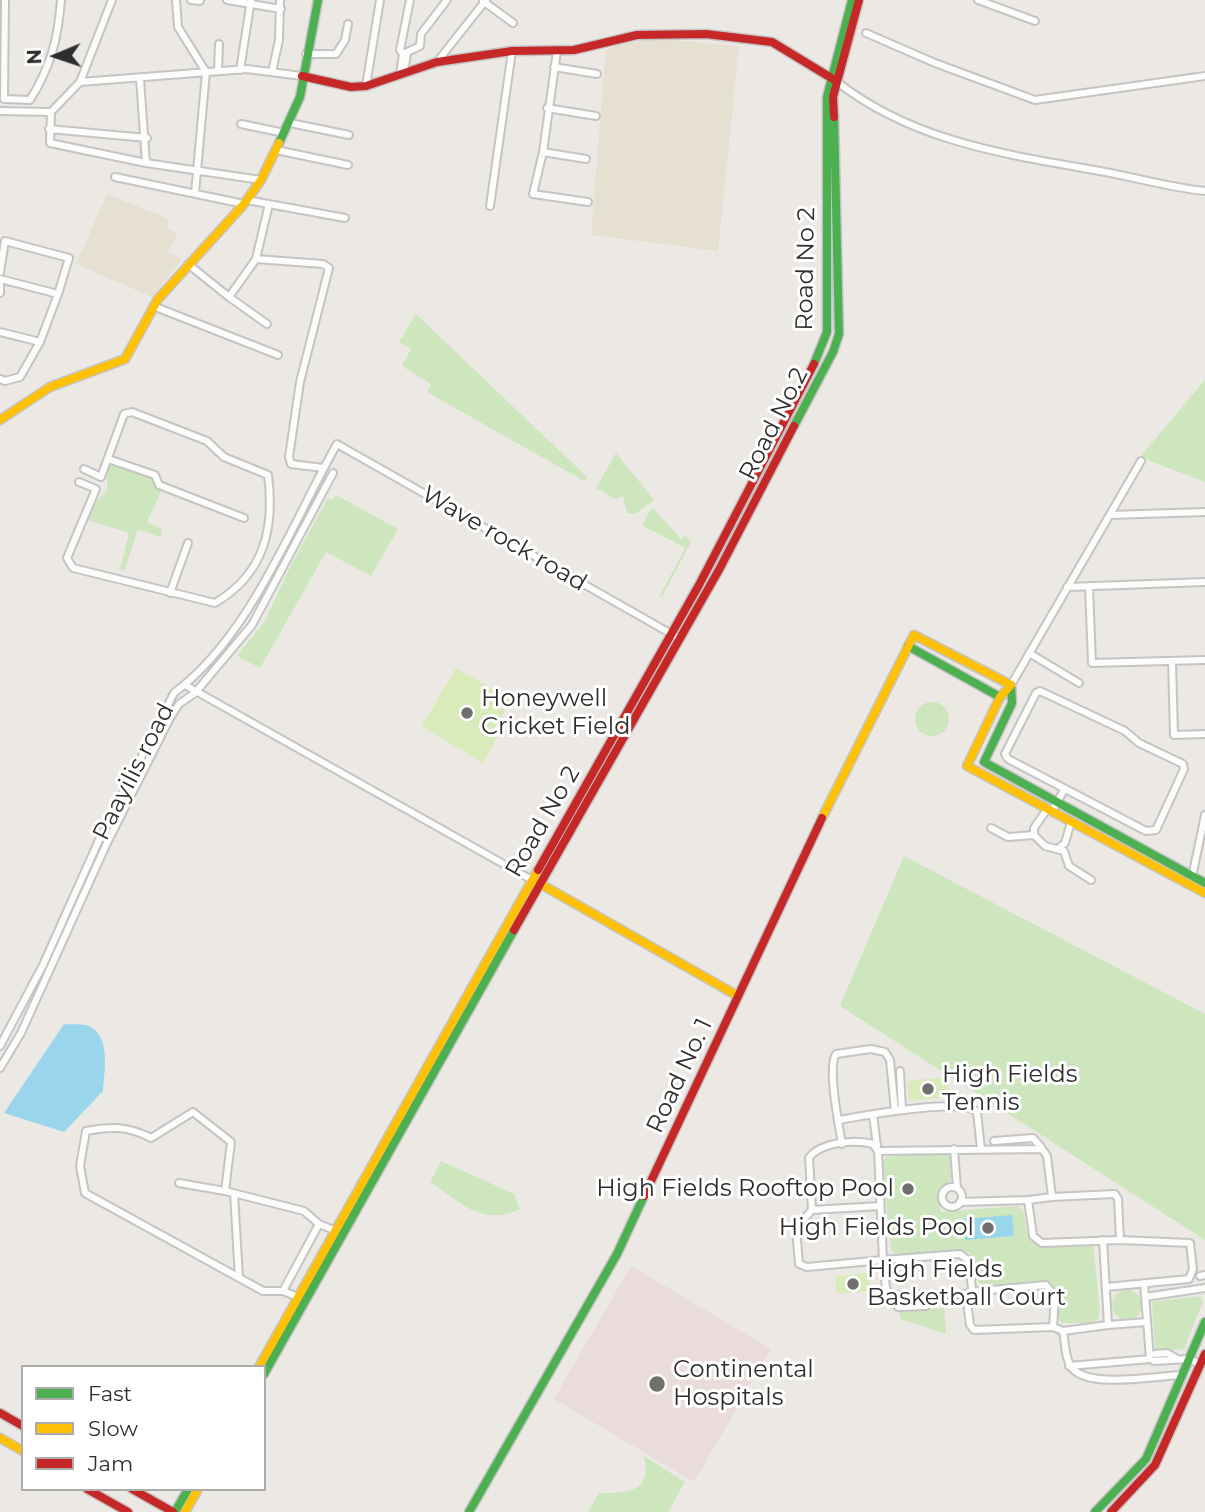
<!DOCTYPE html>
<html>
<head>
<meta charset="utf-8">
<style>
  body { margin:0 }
  #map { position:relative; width:1205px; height:1512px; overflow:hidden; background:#ece8e4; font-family:Montserrat,sans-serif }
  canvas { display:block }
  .legend { position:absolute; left:21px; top:1365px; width:245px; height:126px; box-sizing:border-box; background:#fff; border:2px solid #ababab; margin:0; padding:9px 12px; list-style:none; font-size:21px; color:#2e2e2e }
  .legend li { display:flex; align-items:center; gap:14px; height:35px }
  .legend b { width:35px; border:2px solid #ababab }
  .north { position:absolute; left:21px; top:21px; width:70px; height:70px; -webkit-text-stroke:5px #fff; paint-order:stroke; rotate:268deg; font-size:19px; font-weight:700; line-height:28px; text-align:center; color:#2e2e2e }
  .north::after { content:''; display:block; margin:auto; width:24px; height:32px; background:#2e2e2e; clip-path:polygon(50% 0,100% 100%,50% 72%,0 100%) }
</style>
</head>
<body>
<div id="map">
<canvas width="1205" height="1512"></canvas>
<ul class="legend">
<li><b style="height:9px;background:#4caf50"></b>Fast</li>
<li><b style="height:9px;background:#ffc107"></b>Slow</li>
<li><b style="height:9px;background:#c62828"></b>Jam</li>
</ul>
<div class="north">N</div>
</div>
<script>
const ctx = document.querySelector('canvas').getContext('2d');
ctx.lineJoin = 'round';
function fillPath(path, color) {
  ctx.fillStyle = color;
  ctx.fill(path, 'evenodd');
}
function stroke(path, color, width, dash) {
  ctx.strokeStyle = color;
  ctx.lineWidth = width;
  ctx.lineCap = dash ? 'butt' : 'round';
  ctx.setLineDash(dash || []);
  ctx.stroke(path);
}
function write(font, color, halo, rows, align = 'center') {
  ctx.font = font + ' Montserrat,sans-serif';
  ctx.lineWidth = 6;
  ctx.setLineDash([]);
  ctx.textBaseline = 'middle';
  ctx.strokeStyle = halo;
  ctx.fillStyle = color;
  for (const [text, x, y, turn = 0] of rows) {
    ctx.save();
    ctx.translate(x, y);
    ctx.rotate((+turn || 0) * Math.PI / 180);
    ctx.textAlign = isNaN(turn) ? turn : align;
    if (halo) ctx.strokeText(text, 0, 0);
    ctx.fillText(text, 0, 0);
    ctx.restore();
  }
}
const education = new Path2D(`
  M661,39L739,46L718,251L591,235L606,50L627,42Z
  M107,194L169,219L167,229L178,233L168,251L182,259L152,297L76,264Z`);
const medical = new Path2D(`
  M631,1266L771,1349L694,1482L554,1399Z`);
const green = new Path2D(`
  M416,314L587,477L584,481L427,392L431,384L402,366L411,349L399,342Z
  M1205,380V482L1140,457Z
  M616,453L654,500L635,514L627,513L623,496L615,499L596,488Z
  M112,462L153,476L162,489L147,522L162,529L160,537L138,529L124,571L120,569L129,533L88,520L97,500L107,491V472Z
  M336,495L398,529L371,576L326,552L260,668L237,656L265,621L290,567L328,498L333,500Z
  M654,509L681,539L685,535L691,542L662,597L660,596L685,548L642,525L650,510Z
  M915 719a17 17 0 1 1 34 0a17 17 0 1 1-34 0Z
  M904,856L1205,1014V1240L840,1006Z
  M947,1152L950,1158L951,1180L939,1189L941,1212L1018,1206L1024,1212L1026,1232L1034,1244H1093L1100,1311L1098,1319L1091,1323H1062L1058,1317L1057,1291L1047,1281L981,1285C971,1275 979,1261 968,1252L895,1255L891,1249L882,1162L887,1157Z
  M441,1161L514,1194L520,1209C482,1227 462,1203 430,1182Z
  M1112 1305a15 15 0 1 1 30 0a15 15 0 1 1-30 0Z
  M1200,1296L1203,1301L1184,1349L1155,1351L1152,1302Z
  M944,1308L946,1334L901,1319L899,1311Z
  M644,1456L685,1482L668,1512H588L599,1493C626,1493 653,1493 644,1456Z`);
const pitch = new Path2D(`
  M456,668L511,700L491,735L496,739L483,763L422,726Z
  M947,1077L949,1097L909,1101L907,1081Z
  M869,1273L871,1291L837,1294L835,1276Z`);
const water = new Path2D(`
  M64,1024C71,1025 85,1023 91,1027C111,1039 104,1072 103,1091L64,1132L4,1113Z
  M1012,1215L1014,1236L965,1240L963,1219Z`);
const street = new Path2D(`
  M5,0L4,99L30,100C51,66 58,39 61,0
  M176,0L178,27L206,72L195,193
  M191,0L200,1
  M227,0L281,9
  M978,0L1035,21
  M483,1L513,23
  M866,33L935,63L1035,100L1205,76
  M557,51L543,152L533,194L588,202
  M306,54H336L345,40L348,24
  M403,54L420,46L421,34L447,0
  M437,62L486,0
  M554,67L597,74
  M240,70L251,0
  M218,71L219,44
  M272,72L279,40L280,0
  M404,73L407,54
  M400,74L403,54L400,50L410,0
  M140,79L146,163
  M836,81C914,143 1011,155 1105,172C1138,178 1172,188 1205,191
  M80,82L247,69L302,76
  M366,86L380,0
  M547,108L596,116
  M0,111L51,112L80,82L112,0
  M51,112L50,143L146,163L261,180
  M290,123L349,135
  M241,124L284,133
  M49,129L147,138
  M276,150L348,165
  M543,152L586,159
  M115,177L244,204
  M247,200L345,218
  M490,206L512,51
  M256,259L323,264L329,268L300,382L289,457L291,464L323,468
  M188,264L229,297L256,259L269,204
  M0,272L5,241L69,258L58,294
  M0,279L58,294L40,342L0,332
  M0,282V293
  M229,297L267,324
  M153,306L278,355
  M0,379L5,381L20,377L40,342
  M108,459L155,475L159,485L244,518
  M79,482L96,489L67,558L73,568L215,603C264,574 275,529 268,475L224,457L207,441L132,412L124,414L101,477L84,469
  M1110,515L1205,512
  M1089,586L1092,663L1205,660
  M1067,587L1205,582
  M170,593L188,543
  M1029,653L1079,683
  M1172,661L1174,735L1205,734
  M185,685L532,880
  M1011,685L1141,461
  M1040,691L1125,731L1139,743L1183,764L1184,769L1156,830L1146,831L1008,759L1005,754L1009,746L1036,693Z
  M1052,811L1064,790
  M991,828L1008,837L1034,835L1045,846L1064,851L1069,866L1091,880
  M1034,835V828L1048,808
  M1059,848L1065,843L1071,822
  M1192,877L1205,815
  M0,1046L43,965L99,840L174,693C250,637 291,525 337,444L675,636
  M0,1068L21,1033L107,843L170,718L179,704L195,693L252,625L333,473
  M900,1071L902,1110
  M873,1115L877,1146
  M838,1120C863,1116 961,1097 977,1112L981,1149
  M994,1141L1033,1138L1041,1147
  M842,1144C839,1126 827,1068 836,1054L871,1049L885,1052L890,1060L895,1111
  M954,1149L957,1188
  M878,1151L1042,1149L1047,1156L1052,1197L1115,1194L1118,1199L1120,1240
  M179,1183L225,1191
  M942 1197a10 10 0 1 1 20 0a10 10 0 1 1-20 0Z
  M234,1193L239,1278
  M1028,1200L1052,1197
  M960,1202L1028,1200L1033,1236L1042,1243L1120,1240L1190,1243L1193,1269L1189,1279L1106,1287
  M880,1206L812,1210L796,1228L799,1264L807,1267L883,1260L886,1288L890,1295L966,1294L970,1325L974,1330L1053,1327L1063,1331
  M812,1210L809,1158C820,1142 856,1139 873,1144L878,1151L883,1260L960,1254L969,1261L972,1289
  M1103,1240L1108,1325L1063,1331C1065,1341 1065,1360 1072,1368C1089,1389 1156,1376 1182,1375
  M1200,1276L1205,1275
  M283,1291L319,1224
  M969,1292L1046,1285L1055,1297L1053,1327
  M890,1295L898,1307L926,1306
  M298,1297L283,1291H263L85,1193L80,1166L86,1131C111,1126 128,1126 151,1138L193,1112L231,1142L225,1191L304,1211L319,1224L336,1231
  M1145,1297L1205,1288
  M1108,1325L1147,1322
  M1155,1354L1167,1353L1176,1358
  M1154,1361L1189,1359L1200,1364
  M1069,1366L1150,1359L1144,1283`);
const fast = new Path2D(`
  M279,143L300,97L318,0
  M814,364L827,332V97L852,0
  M794,426L833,352L839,334L834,117
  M908,646L1000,697
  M1011,685L1012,703L984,762L1205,883
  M264,1374L514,930
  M175,1512L188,1489
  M469,1512L617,1254L644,1196
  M1095,1512L1146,1459L1205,1322`);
const slow = new Path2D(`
  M0,420L50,387L125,359L158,299L244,204L261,180L279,143
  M1011,685L1000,697L967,766L1205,893
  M822,818L914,635L1011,685
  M537,882L738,996
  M259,1367L538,870
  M0,1438L23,1451
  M185,1512L198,1489`);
const jam = new Path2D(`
  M302,76L351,87L366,86L437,62L512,51L574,50L637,35L706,34L772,42L833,79
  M834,117L833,97L859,0
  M538,870L699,585L814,364
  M514,930L720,568L794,426
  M644,1196L822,818
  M0,1413L23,1426
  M87,1489L128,1512
  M132,1489L173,1512
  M1111,1512L1155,1465L1205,1354`);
const markers = [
  [467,713,7,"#706f6e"],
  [928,1089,7,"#706f6e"],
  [908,1189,7,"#706f6e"],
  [988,1228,7,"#706f6e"],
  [853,1284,7,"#706f6e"],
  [657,1384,9,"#706f6e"]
];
const streetNames = [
  ["Road No 2",806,269,-89],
  ["Road No.2",774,424,-63],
  ["Wave rock road",504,539,30],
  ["Paayilis road",134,772,-63],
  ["Road No 2",543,822,-60],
  ["Road No. 1",680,1076,-65]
];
const poiNames = [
  ["Honeywell",481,699],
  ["Cricket Field",481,727],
  ["High Fields",942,1075],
  ["Tennis",942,1103],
  ["High Fields Rooftop Pool",894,1189,"right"],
  ["High Fields Pool",974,1228,"right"],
  ["High Fields",867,1270],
  ["Basketball Court",867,1298],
  ["Continental",673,1370],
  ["Hospitals",673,1398]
];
fillPath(education, '#e6e0d3');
fillPath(medical, '#e9dcdb');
fillPath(green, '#cee6be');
fillPath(pitch, '#d9eabb');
fillPath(water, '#99d6ec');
stroke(street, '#c5c4c5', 10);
stroke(fast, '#c5c4c5', 11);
stroke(slow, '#c5c4c5', 11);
stroke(jam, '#c5c4c5', 11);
stroke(street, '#fcfcfb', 6);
stroke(fast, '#4caf50', 8);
stroke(slow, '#ffc107', 8);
stroke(jam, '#c62828', 8);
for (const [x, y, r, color] of markers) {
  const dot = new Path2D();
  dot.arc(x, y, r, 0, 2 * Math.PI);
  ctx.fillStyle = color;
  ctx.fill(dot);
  stroke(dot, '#fff', 2.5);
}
write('24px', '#2e2e2e', '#fff', streetNames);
write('24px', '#2e2e2e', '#fff', poiNames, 'left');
</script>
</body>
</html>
